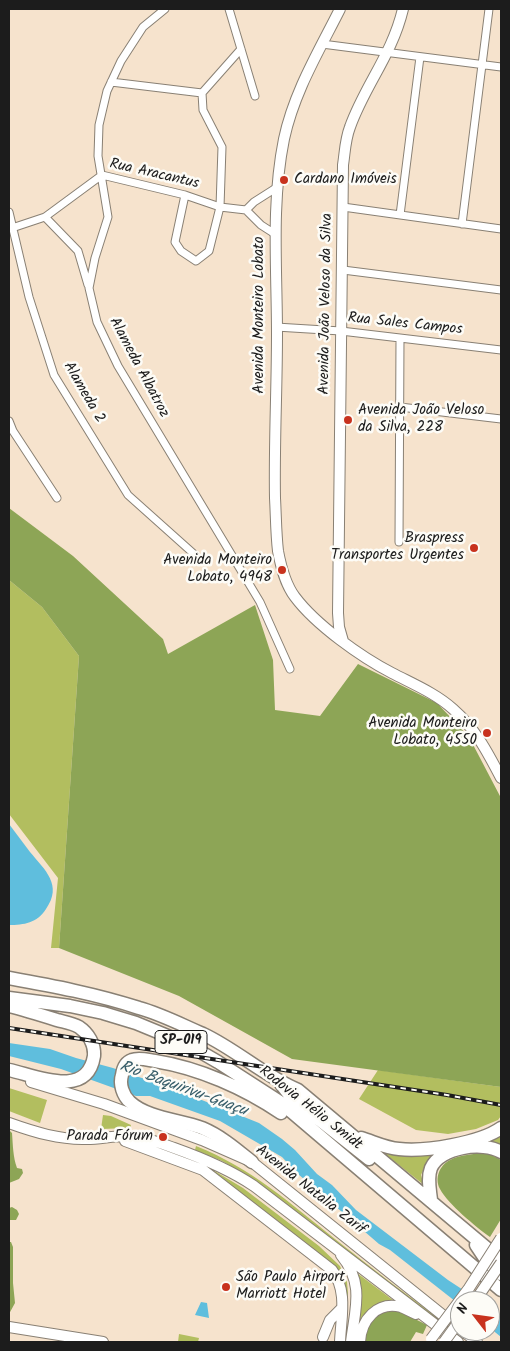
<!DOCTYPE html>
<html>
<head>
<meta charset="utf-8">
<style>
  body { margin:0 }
  #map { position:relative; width:510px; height:1351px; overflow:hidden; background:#f6e3cd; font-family:Kalam,sans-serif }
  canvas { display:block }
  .frame { position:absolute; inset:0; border:10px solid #1c1c1c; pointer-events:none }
  .north { position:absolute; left:450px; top:1291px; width:50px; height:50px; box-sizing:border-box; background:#fdfcf7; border:1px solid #a3a29f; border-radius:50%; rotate:300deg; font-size:14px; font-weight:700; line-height:20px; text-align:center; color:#1c1c1c }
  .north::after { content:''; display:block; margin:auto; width:18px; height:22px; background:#c8321e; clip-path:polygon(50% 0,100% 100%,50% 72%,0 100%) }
</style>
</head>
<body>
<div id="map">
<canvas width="510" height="1351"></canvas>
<div class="frame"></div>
<div class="north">N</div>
</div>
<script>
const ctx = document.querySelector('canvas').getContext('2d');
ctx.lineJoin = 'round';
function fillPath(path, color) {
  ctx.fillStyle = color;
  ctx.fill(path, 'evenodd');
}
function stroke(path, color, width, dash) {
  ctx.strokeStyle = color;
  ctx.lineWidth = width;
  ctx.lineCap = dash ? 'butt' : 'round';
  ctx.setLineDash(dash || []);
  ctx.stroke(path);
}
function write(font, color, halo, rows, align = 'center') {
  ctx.font = font + ' Kalam,sans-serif';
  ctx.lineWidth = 5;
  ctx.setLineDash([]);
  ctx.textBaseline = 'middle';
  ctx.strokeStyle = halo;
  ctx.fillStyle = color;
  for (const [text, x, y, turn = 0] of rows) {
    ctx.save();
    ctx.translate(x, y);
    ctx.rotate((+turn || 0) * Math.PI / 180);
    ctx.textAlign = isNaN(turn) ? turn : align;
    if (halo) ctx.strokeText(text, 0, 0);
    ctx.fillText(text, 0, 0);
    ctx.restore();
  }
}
const green = new Path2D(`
  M9,580L42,607L79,656L59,948H51L58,878L9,814Z
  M378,1070L501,1087V1116L498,1120L476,1129L448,1134L416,1130L359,1099Z
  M9,1088L47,1100L40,1123L9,1111Z
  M103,1115L111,1116L131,1125L130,1128L101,1129Z
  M501,1130V1147L488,1143L426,1164L421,1175L424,1185L379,1149L398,1152Z
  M196,1146C251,1168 290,1203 335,1239C370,1267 406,1294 442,1321L439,1324L253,1179L222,1161L195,1150Z
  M185,1158L213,1170L243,1188L319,1246L340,1266L347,1282L348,1293L344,1342L340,1276Z
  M357,1273L398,1304L356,1342C360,1317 361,1298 357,1273Z
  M179,1334L199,1338L198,1342H178Z`);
const forest = new Path2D(`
  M9,508L73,556L163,639L168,654L255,605L273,660L275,710L320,716L358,664L437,703L469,737L501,798V1087L292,1059L179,996L59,948L79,656L42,607L9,580Z
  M9,1130L12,1133C13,1146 13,1157 17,1168L22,1169L23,1173L19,1179L9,1183Z
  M488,1153L501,1160V1219L490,1237C476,1227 448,1204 440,1189C434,1178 440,1165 450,1160C461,1154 476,1154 488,1153Z
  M12,1207L17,1210L19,1214L16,1220H9V1208Z
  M9,1242H11L13,1247V1283L15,1303L9,1314Z
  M397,1310L427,1325L423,1334L416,1332L410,1342H364C369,1317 371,1312 397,1310Z`);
const water = new Path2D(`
  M9,824C16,833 23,843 30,852C45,870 63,885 46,909C37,923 24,925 9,925Z
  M9,1043L50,1049L76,1058L113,1068L132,1075L162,1084L259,1123L282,1139L295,1150L317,1174L332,1185L356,1210L448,1280L480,1301H460V1305L390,1250L379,1244L298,1174L282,1157L220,1121L150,1096H136L61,1069L9,1056Z
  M201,1302L207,1303L209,1318L195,1315Z
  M490,1308L501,1317V1337L490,1328Z`);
const street = new Path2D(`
  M165,9L143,27L121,61L107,91L99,125L98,156L108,217L95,258L89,288L97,322L118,366L260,602L290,669
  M229,9L255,96
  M322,44L501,67
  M111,82L202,93L241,49
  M185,195L175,242L181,251L196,261L209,251L220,207L222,147L203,110L202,93
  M343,207L501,229
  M246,210L254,202L276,188
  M9,212L29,297L54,375L128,495L194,554
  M400,215L420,57
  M45,217L78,251L88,285
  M462,224L489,9
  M9,229L45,217L102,175L185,195L220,207L246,210L261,225L275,234
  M343,270L501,290
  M276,327L341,331L501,350
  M400,407L501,419
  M9,421L13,431L57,498
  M399,542L400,338`);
const secondary = new Path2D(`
  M340,9C319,51 294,92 284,139C271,203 277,269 277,334C277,389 274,443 275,498C276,516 276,534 278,551C281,567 285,584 295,597C316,625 361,657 392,673C413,684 435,693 453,709C475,728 488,753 501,778
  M343,641L339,627L338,613L343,165C345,152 345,140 350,127C365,85 392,55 403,9
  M31,1082L104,1104L202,1140L252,1162L460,1329
  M9,1123C34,1132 60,1140 87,1139C101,1139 116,1135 130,1136C145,1137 160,1143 174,1148C202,1158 229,1169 254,1186L458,1342
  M125,1141L203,1170L332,1270C348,1291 341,1317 340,1342
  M341,1255C365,1284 355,1309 351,1342
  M9,1327L103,1342
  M463,1331L477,1342
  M323,1337L330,1320L342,1308
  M360,1342C361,1320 377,1301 401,1307C406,1309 411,1312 416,1314`);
const highway = new Path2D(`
  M9,978C53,986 96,994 139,1008C161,1014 182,1025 203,1034C237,1050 264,1076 298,1090L501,1260
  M9,998L70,1006L103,1013L136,1023L187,1044L218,1062L280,1102L501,1290
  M9,1006C25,1010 41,1015 57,1020C64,1022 72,1023 79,1027C88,1033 95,1044 94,1056C87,1100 34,1075 9,1070
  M281,1084L292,1098L369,1159
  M361,1138C374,1142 386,1148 399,1149C425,1152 480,1143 501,1128
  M252,1162C236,1149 221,1136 202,1128C181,1120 147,1118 130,1102C123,1096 119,1084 122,1075C123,1068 126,1062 132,1060C139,1057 148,1060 155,1061C199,1068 244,1088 281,1113
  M431,1200C430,1190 427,1178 431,1168C440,1147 483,1141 501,1152
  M476,1245L486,1260L501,1274`);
const rail = new Path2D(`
  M9,1028L447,1095L501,1105`);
const secondaryBridge = new Path2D(`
  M475,1301L501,1263
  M431,1339L469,1288L501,1238
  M444,1342L460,1320`);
const markers = [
  [284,180,5,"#c8321e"],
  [348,420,5,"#c8321e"],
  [474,548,5,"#c8321e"],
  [282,570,5,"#c8321e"],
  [487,733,5,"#c8321e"],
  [163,1137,5,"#c8321e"],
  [226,1287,5,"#c8321e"]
];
const shields = [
  [181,1042,52]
];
const shieldNames = [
  ["SP-019",181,1042]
];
const streetNames = [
  ["Rua Aracantus",154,175,13],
  ["Avenida João Veloso da Silva",327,304,-89],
  ["Avenida Monteiro Lobato",260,315,-90],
  ["Rua Sales Campos",405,325,6],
  ["Alameda Albatroz",138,368,62],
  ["Alameda 2",83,393,60],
  ["Rodovia Hélio Smidt",310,1109,38],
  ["Avenida Natalia Zarif",310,1191,38]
];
const poiNames = [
  ["Cardano Imóveis",294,180,"left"],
  ["Avenida João Veloso",358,411,"left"],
  ["da Silva, 228",358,428,"left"],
  ["Braspress",464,539],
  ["Transportes Urgentes",464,556],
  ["Avenida Monteiro",272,561],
  ["Lobato, 4948",272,578],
  ["Avenida Monteiro",477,724],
  ["Lobato, 4550",477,741],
  ["Parada Fórum",153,1137],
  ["São Paulo Airport",236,1278,"left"],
  ["Marriott Hotel",236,1295,"left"]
];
const waterNames = [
  ["Rio Baquirivu-Guaçu",183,1090,20]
];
fillPath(green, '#b2be5f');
fillPath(forest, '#8da556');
fillPath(water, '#5fbedd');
stroke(street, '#898074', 9);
stroke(secondary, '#898074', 12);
stroke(highway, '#898074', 15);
stroke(street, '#fff', 7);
stroke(secondary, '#fff', 10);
stroke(highway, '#fff', 12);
stroke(rail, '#1c1c1c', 4);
stroke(rail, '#fdfcf7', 2, [5.5]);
stroke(secondaryBridge, '#898074', 12, []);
stroke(secondaryBridge, '#fff', 10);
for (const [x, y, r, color] of markers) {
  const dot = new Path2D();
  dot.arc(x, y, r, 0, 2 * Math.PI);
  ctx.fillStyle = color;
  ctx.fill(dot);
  stroke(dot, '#fdfcf7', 2);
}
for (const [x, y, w] of shields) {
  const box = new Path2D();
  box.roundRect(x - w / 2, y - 11.5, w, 23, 4);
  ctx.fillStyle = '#fdfcf7';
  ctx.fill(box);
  stroke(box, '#1c1c1c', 1);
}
write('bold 14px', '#1c1c1c', null, shieldNames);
write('15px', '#1c1c1c', '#fdfcf7', streetNames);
write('15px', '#1c1c1c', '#fdfcf7', poiNames, 'right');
write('italic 16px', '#375d69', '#fdfcf7', waterNames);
</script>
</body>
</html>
